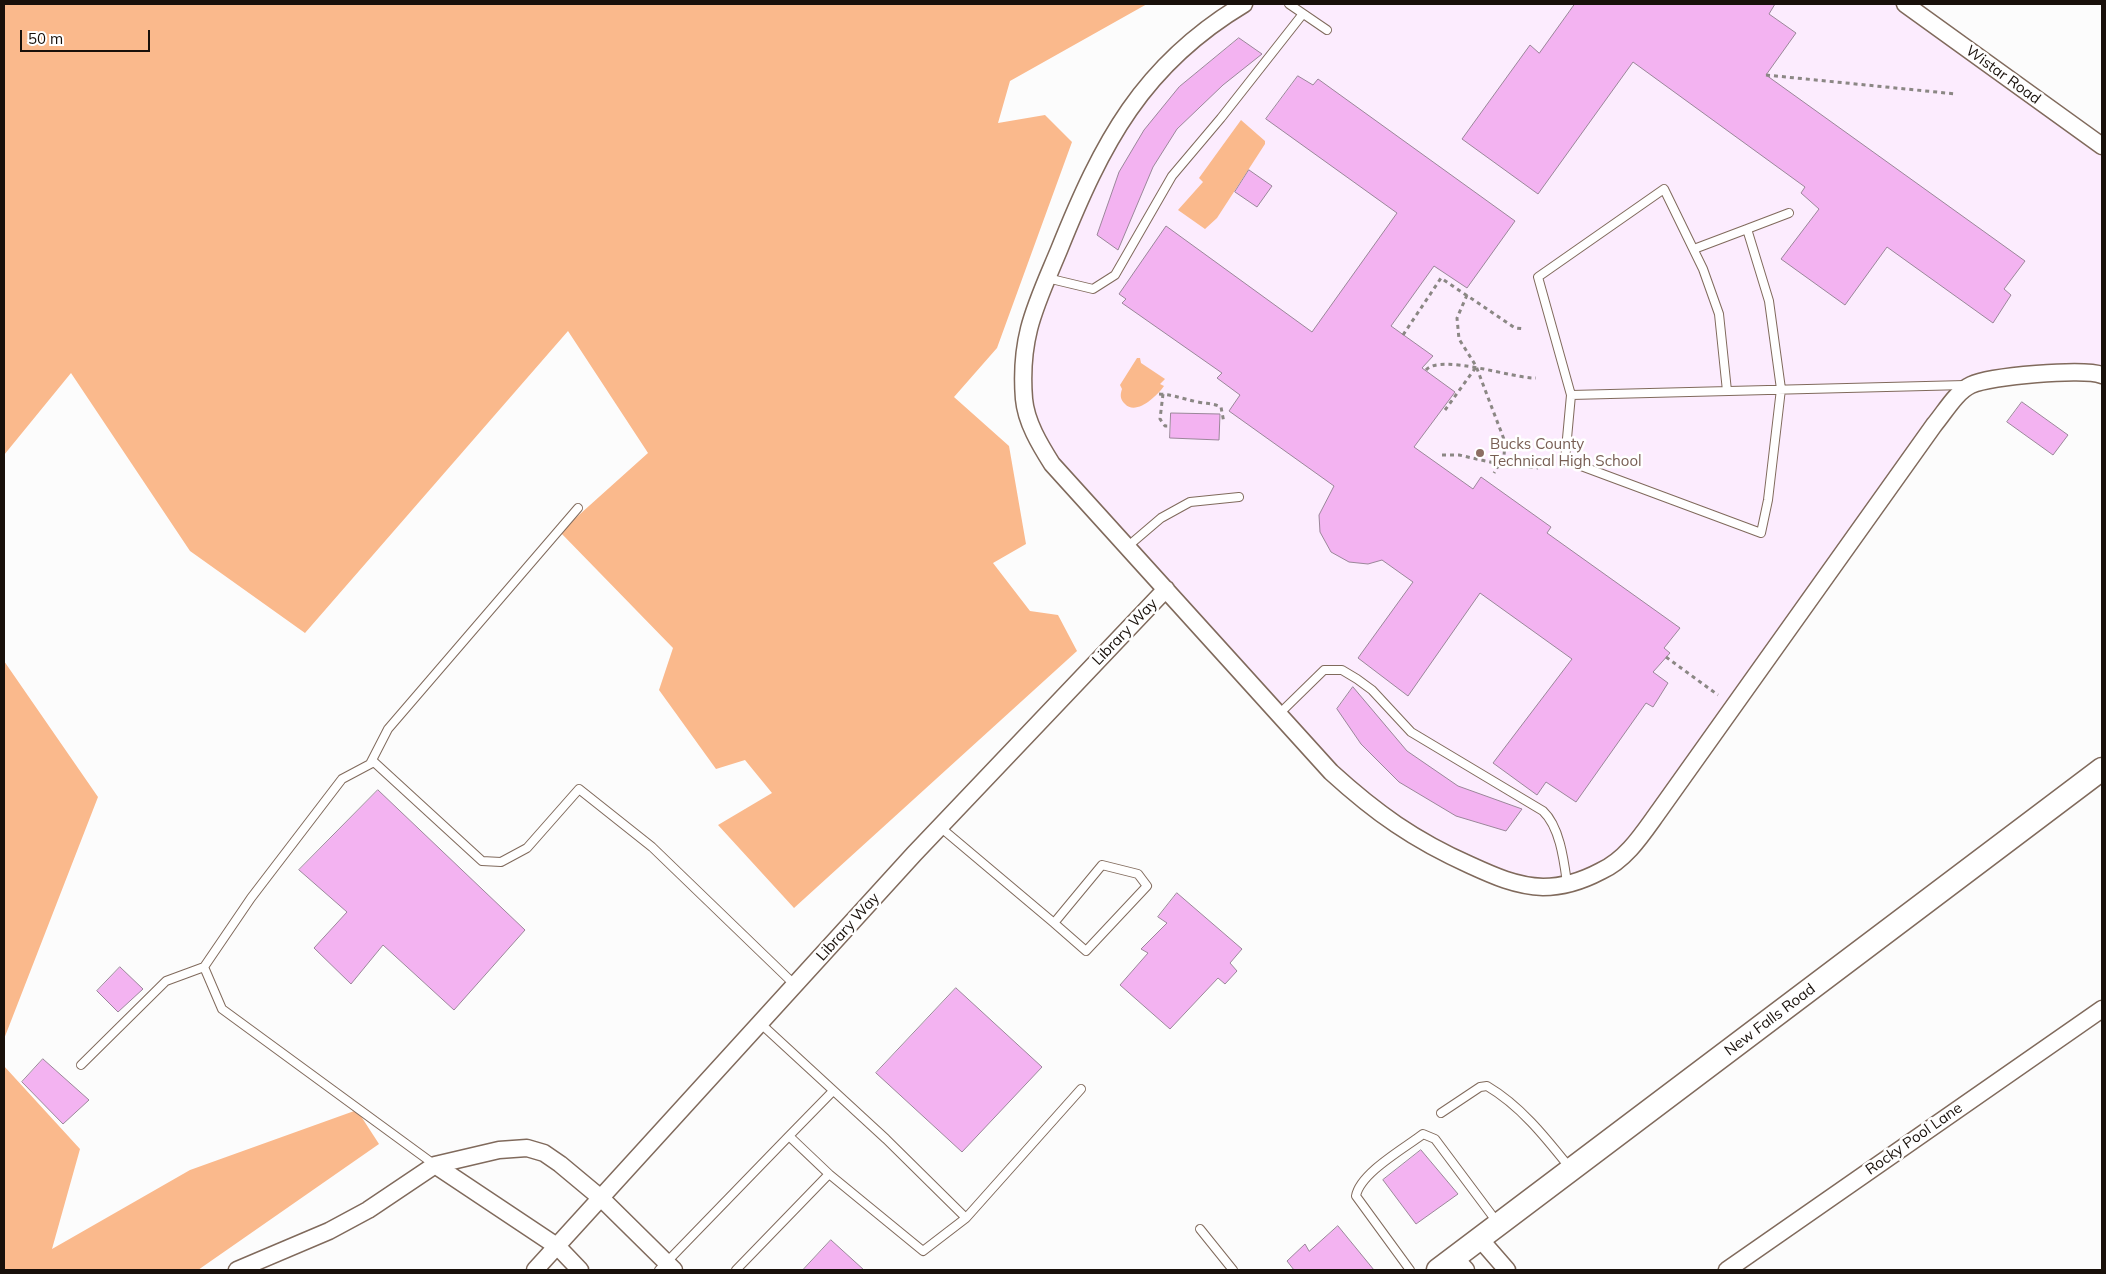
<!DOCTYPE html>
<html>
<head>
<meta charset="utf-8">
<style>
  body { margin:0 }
  #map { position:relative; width:2106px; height:1274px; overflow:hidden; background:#fcfcfc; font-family:Mulish,sans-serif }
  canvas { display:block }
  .frame { position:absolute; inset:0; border:5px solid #18100a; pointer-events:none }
  .scale { position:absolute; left:20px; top:30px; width:130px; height:22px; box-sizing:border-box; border:2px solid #18100a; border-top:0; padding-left:6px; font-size:15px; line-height:18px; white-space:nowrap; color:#18100a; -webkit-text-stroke:4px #fff; paint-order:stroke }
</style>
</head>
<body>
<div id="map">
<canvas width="2106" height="1274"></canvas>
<div class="frame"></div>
<div class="scale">50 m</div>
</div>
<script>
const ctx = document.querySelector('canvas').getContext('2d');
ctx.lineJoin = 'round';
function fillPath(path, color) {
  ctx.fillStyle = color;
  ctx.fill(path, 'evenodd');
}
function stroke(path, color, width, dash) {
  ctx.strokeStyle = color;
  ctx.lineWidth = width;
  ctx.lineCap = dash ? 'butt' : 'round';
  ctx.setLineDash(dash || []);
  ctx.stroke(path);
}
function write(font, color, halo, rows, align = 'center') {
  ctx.font = font + ' Mulish,sans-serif';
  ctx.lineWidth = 5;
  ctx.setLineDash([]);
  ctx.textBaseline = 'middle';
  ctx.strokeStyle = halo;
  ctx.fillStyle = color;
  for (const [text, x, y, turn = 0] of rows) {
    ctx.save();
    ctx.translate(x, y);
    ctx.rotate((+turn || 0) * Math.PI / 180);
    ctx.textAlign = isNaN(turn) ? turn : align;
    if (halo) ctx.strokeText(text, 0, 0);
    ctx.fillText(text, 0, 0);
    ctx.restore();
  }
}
const education = new Path2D(`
  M1244,4H1906L2102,146V375L1972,385L1659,811L1603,871L1525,885L1369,807L1101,520L1031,424L1029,322L1139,94Z`);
const green = new Path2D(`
  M4,4H1147L1010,81L998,123L1045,115L1072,142L997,348L954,397L1009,446L1026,544L993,563L1030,611L1058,615L1077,651L794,908L718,825L772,793L745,760L716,769L659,690L673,648L560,532L648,453L568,331L305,633L190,551L71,373L4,455Z
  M1241,120L1265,141V144L1217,218L1205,229L1178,210L1203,182L1199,178Z
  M1137,358H1140L1141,363L1165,379L1160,384L1164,386C1157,396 1136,416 1125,404C1120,399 1120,395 1122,389L1120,385Z
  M4,661L98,797L4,1039Z
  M4,1066L80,1149L52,1249L190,1170L357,1110L379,1144L198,1270H4Z`);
const building = new Path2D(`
  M1575,4H1775L1769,14L1796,33L1766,75L2025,261L2004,289L2011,295L1993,323L1887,247L1845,305L1781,259L1819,209L1801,193L1805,187L1633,62L1538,194L1462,139L1530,45L1539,53Z
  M1239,38L1262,54L1223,85L1177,129L1153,167L1118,250L1097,235L1119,172L1144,130L1179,87Z
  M1298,76L1313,85L1318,79L1515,221L1467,288L1434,266L1391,326L1433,356L1422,368L1455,392L1414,447L1473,489L1481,477L1551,527L1547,533L1680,628L1664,648L1670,653L1653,672L1668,683L1653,707L1646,703L1576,802L1546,782L1537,795L1493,763L1572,659L1480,593L1408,696L1358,658L1413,582L1382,560L1368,564L1349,562L1331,552L1320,532L1319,515L1334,486L1229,411L1240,395L1217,378L1222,373L1122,303L1126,299L1119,294L1166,226L1312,332L1397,213L1266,119Z
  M1249,170L1272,186L1257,207L1235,192Z
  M2022,402L2068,435L2053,455L2007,422Z
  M1171,413L1220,414L1219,440L1170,438Z
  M1353,687L1407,751L1458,786L1522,809L1506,831L1456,816L1399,782L1361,744L1337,709Z
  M378,790L525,930L454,1010L383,945L351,984L314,948L347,912L299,870Z
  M1177,893L1242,949L1230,963L1237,971L1225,984L1218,978L1170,1029L1120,985L1148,953L1141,949L1167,923L1158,917Z
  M120,967L143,989L118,1012L97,991Z
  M956,988L1042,1067L962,1152L876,1073Z
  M43,1059L89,1100L63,1124L22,1082Z
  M1421,1150L1458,1194L1416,1224L1383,1180Z
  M1338,1226L1374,1270H1294L1287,1261L1305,1244L1309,1251Z
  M831,1240L864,1270H803Z`);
const path = new Path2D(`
  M1766,75L1956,94
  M1467,295L1457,318L1459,339L1476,366L1505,442L1504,456L1494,473
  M1403,335L1441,278L1515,328L1525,329
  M1426,370C1440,353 1515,379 1536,378
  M1159,394C1175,395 1183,399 1198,402C1207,404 1213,403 1221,407L1224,423
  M1163,394L1160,419L1165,426H1170
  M1445,410L1476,367
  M1442,455H1459L1499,464L1538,468
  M1666,657L1718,695`);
const service = new Path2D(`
  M1289,4L1327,30
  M1747,229L1789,213
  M1694,249L1747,229L1769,301L1781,389L1768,500L1761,533L1565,460L1571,395L1538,277L1664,189L1703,269L1719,314L1727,391
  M1047,278L1093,289L1115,275L1172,176L1221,118L1302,15
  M1571,395L1965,385
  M1127,547L1161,518L1190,502L1239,497
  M1279,714L1324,670H1342L1357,679L1372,690L1411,732L1543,811C1560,827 1564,861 1567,883
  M370,764L388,729L578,508
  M940,827L1054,923L1102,865L1138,874L1147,886L1086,951L1054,923
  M760,1023L886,1139L966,1218L1081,1089
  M81,1065L166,981L204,967
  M1441,1113L1480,1087L1487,1086C1521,1106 1546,1138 1570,1168
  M789,1136L833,1091
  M435,1165L222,1009L204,967L251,898L342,779L374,762L482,861L501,862L527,848L579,789L652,847L795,985
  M829,1174L923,1251L966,1218
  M1200,1229L1233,1270
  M659,1270L789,1136L829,1174L736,1270
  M1410,1270L1356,1196C1360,1173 1405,1148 1423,1134L1435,1139L1497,1222`);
const minor = new Path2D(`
  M1244,4C1142,65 1102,143 1059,250C1036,305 1019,336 1024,399C1026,422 1040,445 1052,464L1331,772C1376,813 1414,840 1470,865C1494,876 1516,886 1543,887C1562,887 1584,880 1601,871C1627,859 1643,833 1659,811L1934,425C1945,412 1956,392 1971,385C1990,376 2083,368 2102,375
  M1905,4L2102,146
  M435,1165L558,1247L580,1270
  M1480,1239L1507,1270
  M1455,1258L1466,1270
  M237,1270L329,1231L368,1210L435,1165L499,1150L527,1148L544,1153L560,1164L602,1199L674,1270
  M535,1270L914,854L1166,589
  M1727,1270L2102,1009`);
const secondary = new Path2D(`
  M1438,1270L2102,769`);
const markers = [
  [1480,453,5,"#8d6e63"]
];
const streetNames = [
  ["Wistar Road",2003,75,36],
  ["Library Way",1125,632,-46],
  ["Library Way",848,927,-48],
  ["New Falls Road",1770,1020,-37],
  ["Rocky Pool Lane",1914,1139,-35]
];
const educationNames = [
  ["Bucks County",1490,444],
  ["Technical High School",1490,461]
];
fillPath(education, '#fcecfe');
fillPath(green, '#fab98c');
fillPath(building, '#f3b3f1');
stroke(building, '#9b879a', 1);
stroke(service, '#806a5c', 10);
stroke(minor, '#806a5c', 19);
stroke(secondary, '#806a5c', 25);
stroke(path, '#8b8784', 3, [4, 4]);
stroke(service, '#fff', 8);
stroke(minor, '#fff', 16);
stroke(secondary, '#fff', 22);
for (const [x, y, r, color] of markers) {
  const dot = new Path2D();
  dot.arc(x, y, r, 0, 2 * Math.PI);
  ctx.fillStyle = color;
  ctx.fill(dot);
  stroke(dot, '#fff', 2);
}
write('15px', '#18100a', '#fff', streetNames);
write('15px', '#785e54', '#fff', educationNames, 'left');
</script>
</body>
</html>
